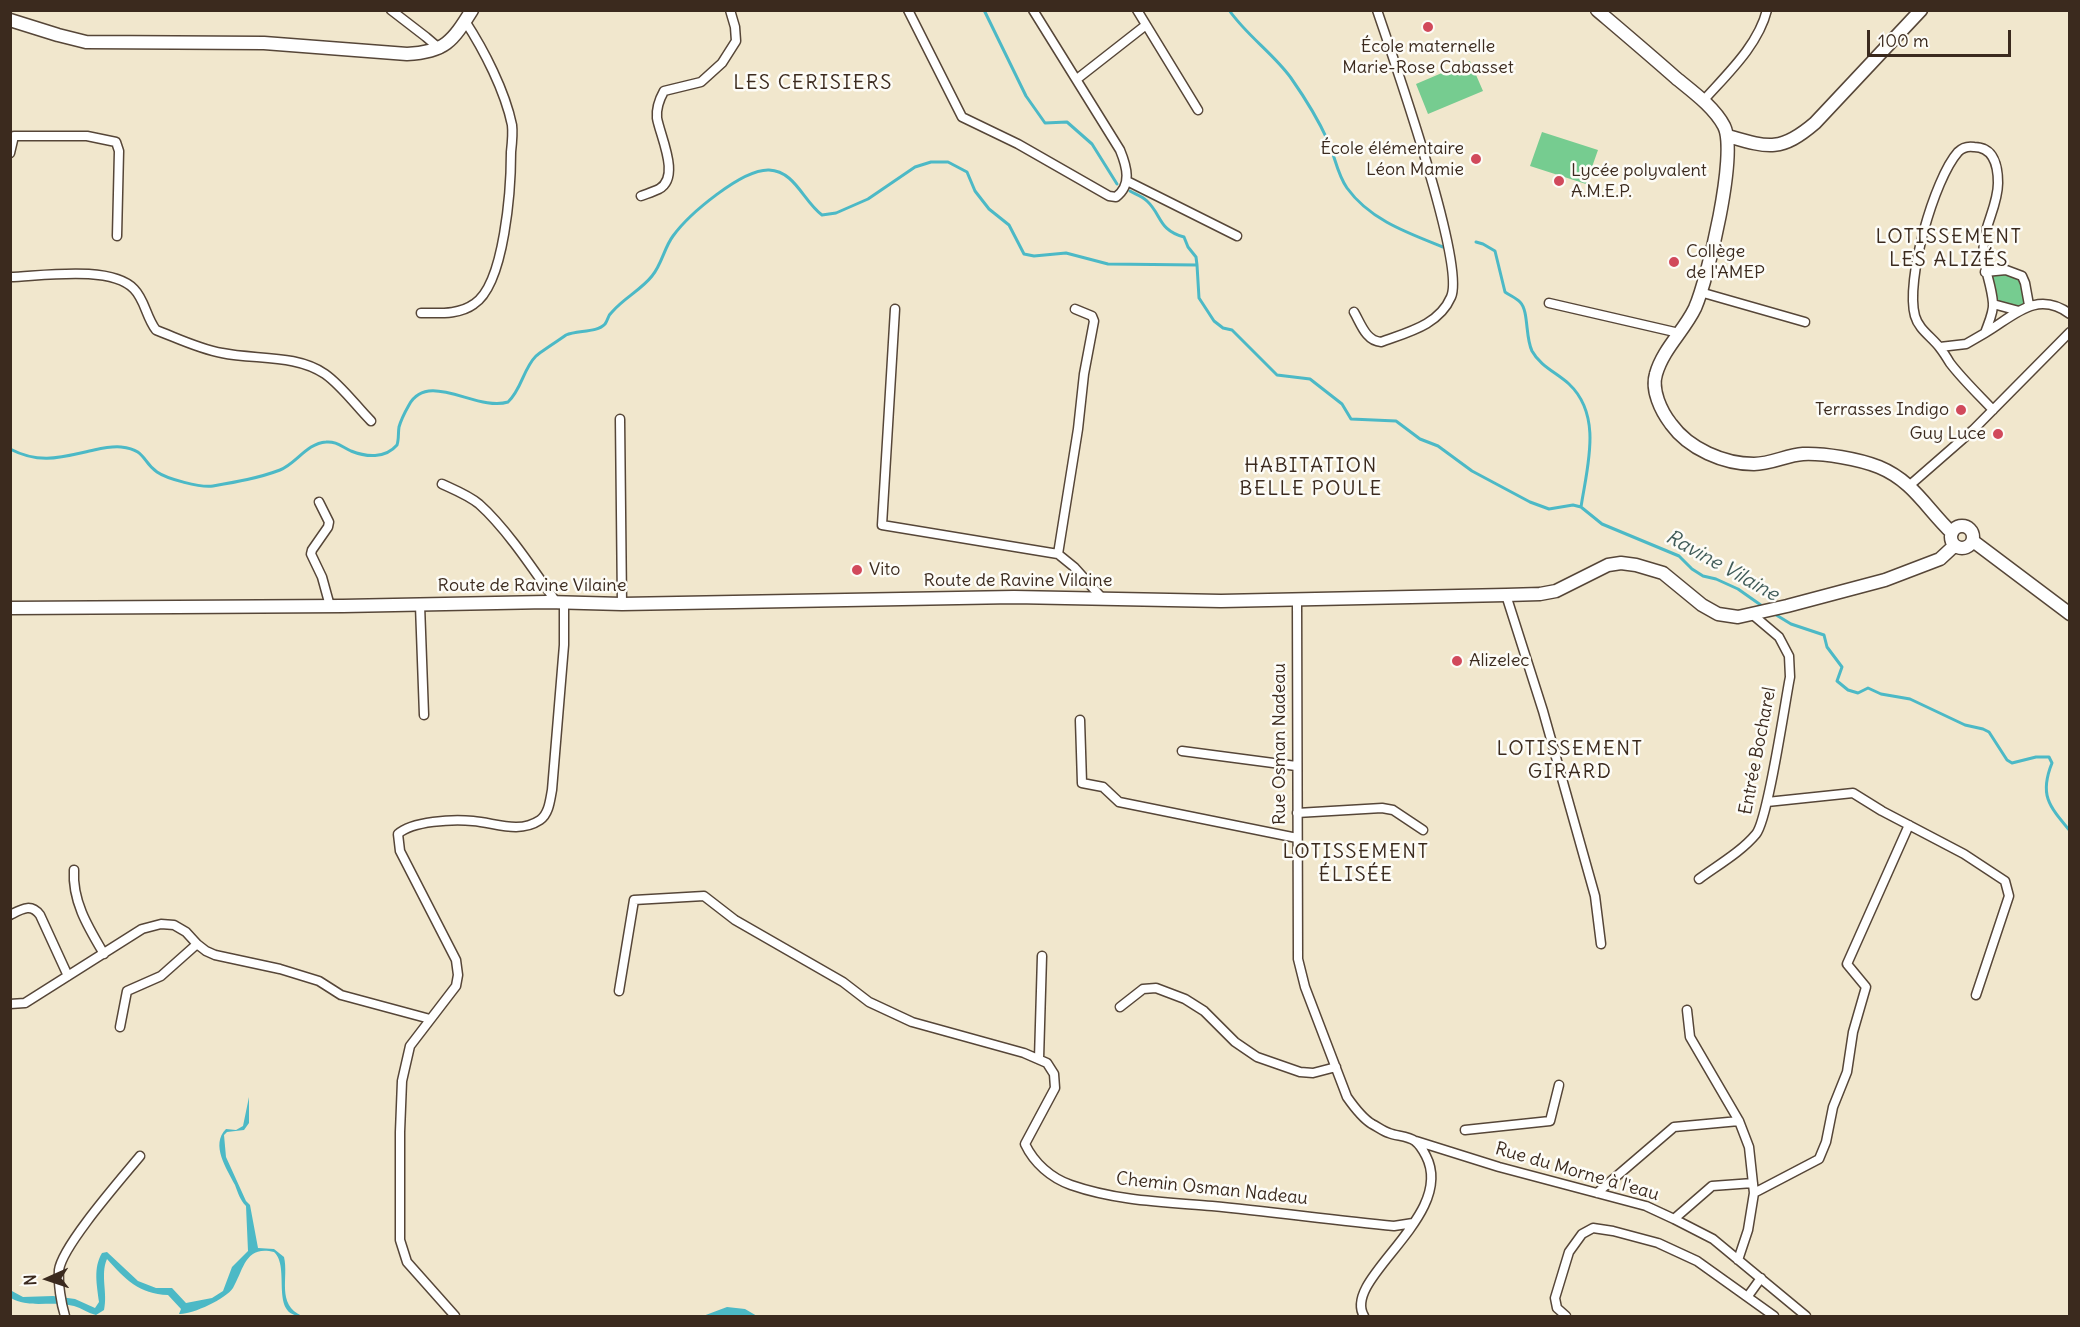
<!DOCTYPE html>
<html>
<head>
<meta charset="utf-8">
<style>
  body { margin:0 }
  #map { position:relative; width:2080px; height:1327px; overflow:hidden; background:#f1e7cd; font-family:Delius,sans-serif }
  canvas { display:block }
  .frame { position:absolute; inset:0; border:12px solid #3b2a1e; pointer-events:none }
  .north { position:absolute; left:18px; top:1249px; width:60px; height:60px; -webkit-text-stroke:4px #fdfcf7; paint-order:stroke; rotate:267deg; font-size:16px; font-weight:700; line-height:24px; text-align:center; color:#3b2a1e }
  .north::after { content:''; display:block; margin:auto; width:21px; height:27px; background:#3b2a1e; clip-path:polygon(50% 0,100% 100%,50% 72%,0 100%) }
  .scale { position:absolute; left:1867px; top:30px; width:144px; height:27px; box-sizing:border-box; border:3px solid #3b2a1e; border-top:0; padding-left:8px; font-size:18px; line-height:21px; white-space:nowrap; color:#3b2a1e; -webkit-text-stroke:4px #fdfcf7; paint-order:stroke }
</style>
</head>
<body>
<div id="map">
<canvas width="2080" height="1327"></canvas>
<div class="frame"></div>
<div class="north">N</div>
<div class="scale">100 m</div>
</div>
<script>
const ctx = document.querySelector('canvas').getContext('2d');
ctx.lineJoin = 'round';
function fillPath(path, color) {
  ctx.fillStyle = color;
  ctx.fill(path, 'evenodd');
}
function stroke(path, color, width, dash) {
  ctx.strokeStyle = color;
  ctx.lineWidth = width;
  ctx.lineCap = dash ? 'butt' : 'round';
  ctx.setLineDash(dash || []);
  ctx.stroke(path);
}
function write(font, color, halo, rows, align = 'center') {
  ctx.font = font + ' Delius,sans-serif';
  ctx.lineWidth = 5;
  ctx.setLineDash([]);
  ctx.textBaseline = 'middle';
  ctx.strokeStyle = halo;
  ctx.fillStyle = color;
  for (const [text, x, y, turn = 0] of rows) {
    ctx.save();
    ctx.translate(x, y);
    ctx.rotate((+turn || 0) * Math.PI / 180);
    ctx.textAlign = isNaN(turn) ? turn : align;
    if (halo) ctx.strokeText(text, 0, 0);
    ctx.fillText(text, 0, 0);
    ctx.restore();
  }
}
const green = new Path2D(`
  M1470,61L1483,91L1428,114L1416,84Z
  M1542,132L1598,150L1586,184L1530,166Z
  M2002,273L2018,278C2023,287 2026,294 2023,304C2014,308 1997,304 1993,293C1992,289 1992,283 1991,279L1995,275Z`);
const water = new Path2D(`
  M249,1097V1123L244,1130L227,1132L224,1135L226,1157L246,1201L250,1205L258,1248L274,1249L284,1257C289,1278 276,1304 302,1316C269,1316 291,1267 274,1252C245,1245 244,1269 233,1288C226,1299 191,1315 179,1314L181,1309L168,1295C139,1294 125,1279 107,1259C100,1275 108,1293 104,1310L96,1315C87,1313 82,1308 74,1306C52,1300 29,1309 11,1298L10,1290L23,1297L53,1296L75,1299L95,1308L99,1302C97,1285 93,1268 102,1253L107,1252L138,1281L156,1288H172L186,1303L212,1298L223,1291L232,1267L248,1251L246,1206C240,1200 238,1193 235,1185C227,1169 210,1145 226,1129L236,1130L243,1126Z
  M727,1307L745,1309L757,1316H703Z`);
const stream = new Path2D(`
  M984,10L1026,96L1045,123L1067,122L1092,144L1117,184
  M1229,10C1247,36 1273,53 1291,78C1305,98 1318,119 1328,141C1335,156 1337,174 1347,188C1370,220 1408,233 1443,247
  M1130,191C1135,194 1142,196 1147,201C1162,215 1158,230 1184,237L1188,247L1196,257L1197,265
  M1476,242L1483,244L1495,251L1505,292C1509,295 1516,298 1520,302C1529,311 1525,337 1532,351C1540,366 1557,373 1569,384C1603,416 1587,467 1581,507
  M10,449C41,465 62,457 94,450C103,448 112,446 121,447C147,450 141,461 157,472C167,479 201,488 213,486C236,482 259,478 280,470C296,464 307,443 326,442C336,441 342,447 351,451C366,457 385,459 397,445C399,439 398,433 399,427C401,420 405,412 409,405C428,370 477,412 508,402C522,389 523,369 536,356C540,352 562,338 566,335C577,330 597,333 605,324C608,320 608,315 612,312C624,298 641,290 652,276C662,264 664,248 673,236C689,214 742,169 769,170C795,171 803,201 822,215L836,213L868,199L915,167L931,162H948L967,172L975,191L989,209L1009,225L1024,254L1034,256L1066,253L1108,264L1197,265L1199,298L1214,321L1223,328L1232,330L1277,375L1310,379L1342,404L1351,419L1396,421L1420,439L1438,446L1472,471L1530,502L1549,509L1573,505L1581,507L1602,524L1679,556L1692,569L1703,576L1716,579L1738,589L1765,608
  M1773,613L1791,624L1824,635L1827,647L1842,667L1837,681L1848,690L1858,693L1868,688L1881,694L1910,699L1965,725L1983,729L1989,732L2007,760L2012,763L2036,757H2049L2052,763C2039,795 2049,806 2070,831`);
const street = new Path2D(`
  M391,10L426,37L440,49
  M908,10L962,117L1018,144L1109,196L1116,197C1132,185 1127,167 1120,150L1033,10
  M1137,10L1198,110
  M1077,79L1146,25
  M1703,101C1726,75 1758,46 1767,10
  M10,153L14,136H87L116,142L119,151L117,236
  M1127,181L1237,236
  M641,196C646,194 653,192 659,189C681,177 660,136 657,118C656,108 659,100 664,91L701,82L722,63L736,41L735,27L730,10
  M1985,272L2006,270L2022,276L2025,283L2029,305
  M10,277C42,276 111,265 134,289C145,300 146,317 156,330C177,338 199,349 222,353C255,360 296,354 325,374C342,386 356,406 371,421
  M1700,292L1805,322
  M1549,303L1679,333
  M1993,304L2019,311
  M895,309L882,525L1058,554L1074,567L1102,598
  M1354,312C1361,324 1366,341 1381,342C1408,332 1439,325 1451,297C1466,264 1392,55 1377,10
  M421,313C439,313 459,315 474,304C505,284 511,187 511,152C512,143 513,133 512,125C505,91 484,50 465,21
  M1985,333C2013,317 2036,289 2070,314
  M1940,347L1966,344L1985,333C1988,324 1994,312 1993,303C1991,279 1981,266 1984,240C1987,221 1998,203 1998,183C1998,166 1994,147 1974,147C1968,146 1963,147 1958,152C1934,179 1905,281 1915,316C1919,330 1932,337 1940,348C1944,353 1947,358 1950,363C1963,380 1979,395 1993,410
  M620,419L622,604
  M442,484C455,490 468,495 479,504C506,528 533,569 554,599L555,603
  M1910,485L1973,430L2070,332
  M319,502L329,522L328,527L312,550L311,554L322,577L330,606
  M1058,554L1078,429L1084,374L1094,321L1092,316L1075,309
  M1506,595L1543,711L1595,896L1601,944
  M1297,600L1298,959L1305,987L1347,1097C1354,1107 1362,1118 1372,1124C1378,1127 1383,1131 1389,1133C1396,1136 1408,1136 1415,1141C1419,1144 1424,1152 1426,1156C1457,1216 1341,1279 1364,1316
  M420,605L424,715
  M1080,720L1082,783L1103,787L1119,802L1297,838
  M1182,751L1296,766
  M1767,802L1853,793L1882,811L1964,854L2005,881L2009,896L1976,995
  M1297,813L1382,808L1393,810L1423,830
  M74,870C72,901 88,927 104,954
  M1699,879C1718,865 1741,852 1756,834C1768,820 1785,702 1790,677L1789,656L1779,637L1753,615
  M10,915C22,909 31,903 40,915L68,976
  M619,991L634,900L704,896L735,920L843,982L869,1002L912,1022L1024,1053L1047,1063L1054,1074L1055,1088L1025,1144C1034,1163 1051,1178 1071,1185C1117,1201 1164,1202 1212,1206C1273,1212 1333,1220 1394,1226L1413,1223
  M10,1004L25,1003L142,929L161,924L174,925L186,932L197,944
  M1120,1007L1143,989L1156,988L1185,999L1204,1011L1235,1042L1257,1057L1300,1072L1313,1073L1336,1067
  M1687,1010L1690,1037L1739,1121L1749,1147L1754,1193L1748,1230L1738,1260
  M120,1027L127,991L161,976L197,944L206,951L215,955L280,969L319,981L341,995L430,1019
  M1039,1059L1042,956
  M1465,1130L1550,1121L1559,1085
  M1416,1141L1499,1167L1646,1206L1674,1219L1713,1239L1806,1316
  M1597,1193L1674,1127L1739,1121
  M1754,1193L1819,1159L1826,1142L1833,1107L1847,1072L1853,1032L1866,987L1847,964L1909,825
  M1674,1219L1712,1186L1753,1183
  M1748,1296L1761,1278
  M65,1316C61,1303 58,1284 59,1270C62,1246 122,1178 140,1156
  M455,1316L407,1262L400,1240V1132L402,1081L410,1046L456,986L458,975L456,960L400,851L398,834C412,821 453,819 473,821C496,823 519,834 540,820C549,814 550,800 552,790L564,645V603
  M1566,1316L1557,1308L1555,1298L1569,1252L1582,1234L1593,1228L1613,1231L1658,1243L1697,1261L1774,1316`);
const secondary = new Path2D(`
  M1597,10C1624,33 1650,55 1676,78C1693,92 1714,107 1724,126C1738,153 1708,278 1695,308C1684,331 1663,349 1656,374C1651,390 1661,411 1671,424C1689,449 1724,464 1754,464C1771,464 1787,455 1803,454C1824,453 1859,459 1879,467C1913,481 1926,508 1952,533
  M10,20L58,35L86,42L264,43L407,54C445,52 452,42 472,10
  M1728,136C1769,148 1781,152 1815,123L1921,10
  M1951 537a11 11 0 1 1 22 0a11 11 0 1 1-22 0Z
  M1973,541L2070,614
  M10,608L343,606L547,602L622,604L1014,597L1221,601L1506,595L1540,594L1556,591L1608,565L1621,563L1636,565L1663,573L1702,605L1718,614L1738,617L1787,606L1885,580L1940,559L1954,546`);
const markers = [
  [1428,27,6,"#d1495b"],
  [1476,159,6,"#d1495b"],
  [1559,181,6,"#d1495b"],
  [1674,262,6,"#d1495b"],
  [1961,410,6,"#d1495b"],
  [1998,434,6,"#d1495b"],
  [857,570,6,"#d1495b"],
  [1457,661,6,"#d1495b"]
];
const poiNames = [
  ["École maternelle",1428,47,"center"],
  ["Marie-Rose Cabasset",1428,68,"center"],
  ["École élémentaire",1464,149,"right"],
  ["Léon Mamie",1464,170,"right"],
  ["Lycée polyvalent",1571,171],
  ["A.M.E.P.",1571,192],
  ["Collège",1686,252],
  ["de l'AMEP",1686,273],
  ["Terrasses Indigo",1949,410,"right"],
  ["Guy Luce",1986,434,"right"],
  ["Vito",869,570],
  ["Alizelec",1469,661]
];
const streetNames = [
  ["Route de Ravine Vilaine",1018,581],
  ["Route de Ravine Vilaine",532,586],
  ["Rue Osman Nadeau",1280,744,-90],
  ["Entrée Bocharel",1758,751,-79],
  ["Rue du Morne à l'eau",1577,1172,16],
  ["Chemin Osman Nadeau",1212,1189,6]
];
const neighbourhoodNames = [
  ["LES CERISIERS",813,83],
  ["LOTISSEMENT",1949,237],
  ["LES ALIZÉS",1949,260],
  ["HABITATION",1311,466],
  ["BELLE POULE",1311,489],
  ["LOTISSEMENT",1570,749],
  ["GIRARD",1570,772],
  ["LOTISSEMENT",1356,852],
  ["ÉLISÉE",1356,875]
];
const waterNames = [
  ["Ravine Vilaine",1722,566,29]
];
fillPath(green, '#76cc90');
fillPath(water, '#4cb9c6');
stroke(stream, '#4cb9c6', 3);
stroke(street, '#564638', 11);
stroke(secondary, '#564638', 15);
stroke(street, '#fff', 8);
stroke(secondary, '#fff', 12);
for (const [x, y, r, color] of markers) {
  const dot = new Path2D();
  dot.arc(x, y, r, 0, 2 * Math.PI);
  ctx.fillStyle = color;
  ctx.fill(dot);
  stroke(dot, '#fdfcf7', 2);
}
write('18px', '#3b2a1e', '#fdfcf7', poiNames, 'left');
write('18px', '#3b2a1e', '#fdfcf7', streetNames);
ctx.letterSpacing = '1.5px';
write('20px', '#3b2a1e', '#fdfcf7', neighbourhoodNames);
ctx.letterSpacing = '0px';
write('italic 20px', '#415c59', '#fdfcf7', waterNames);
</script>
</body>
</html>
